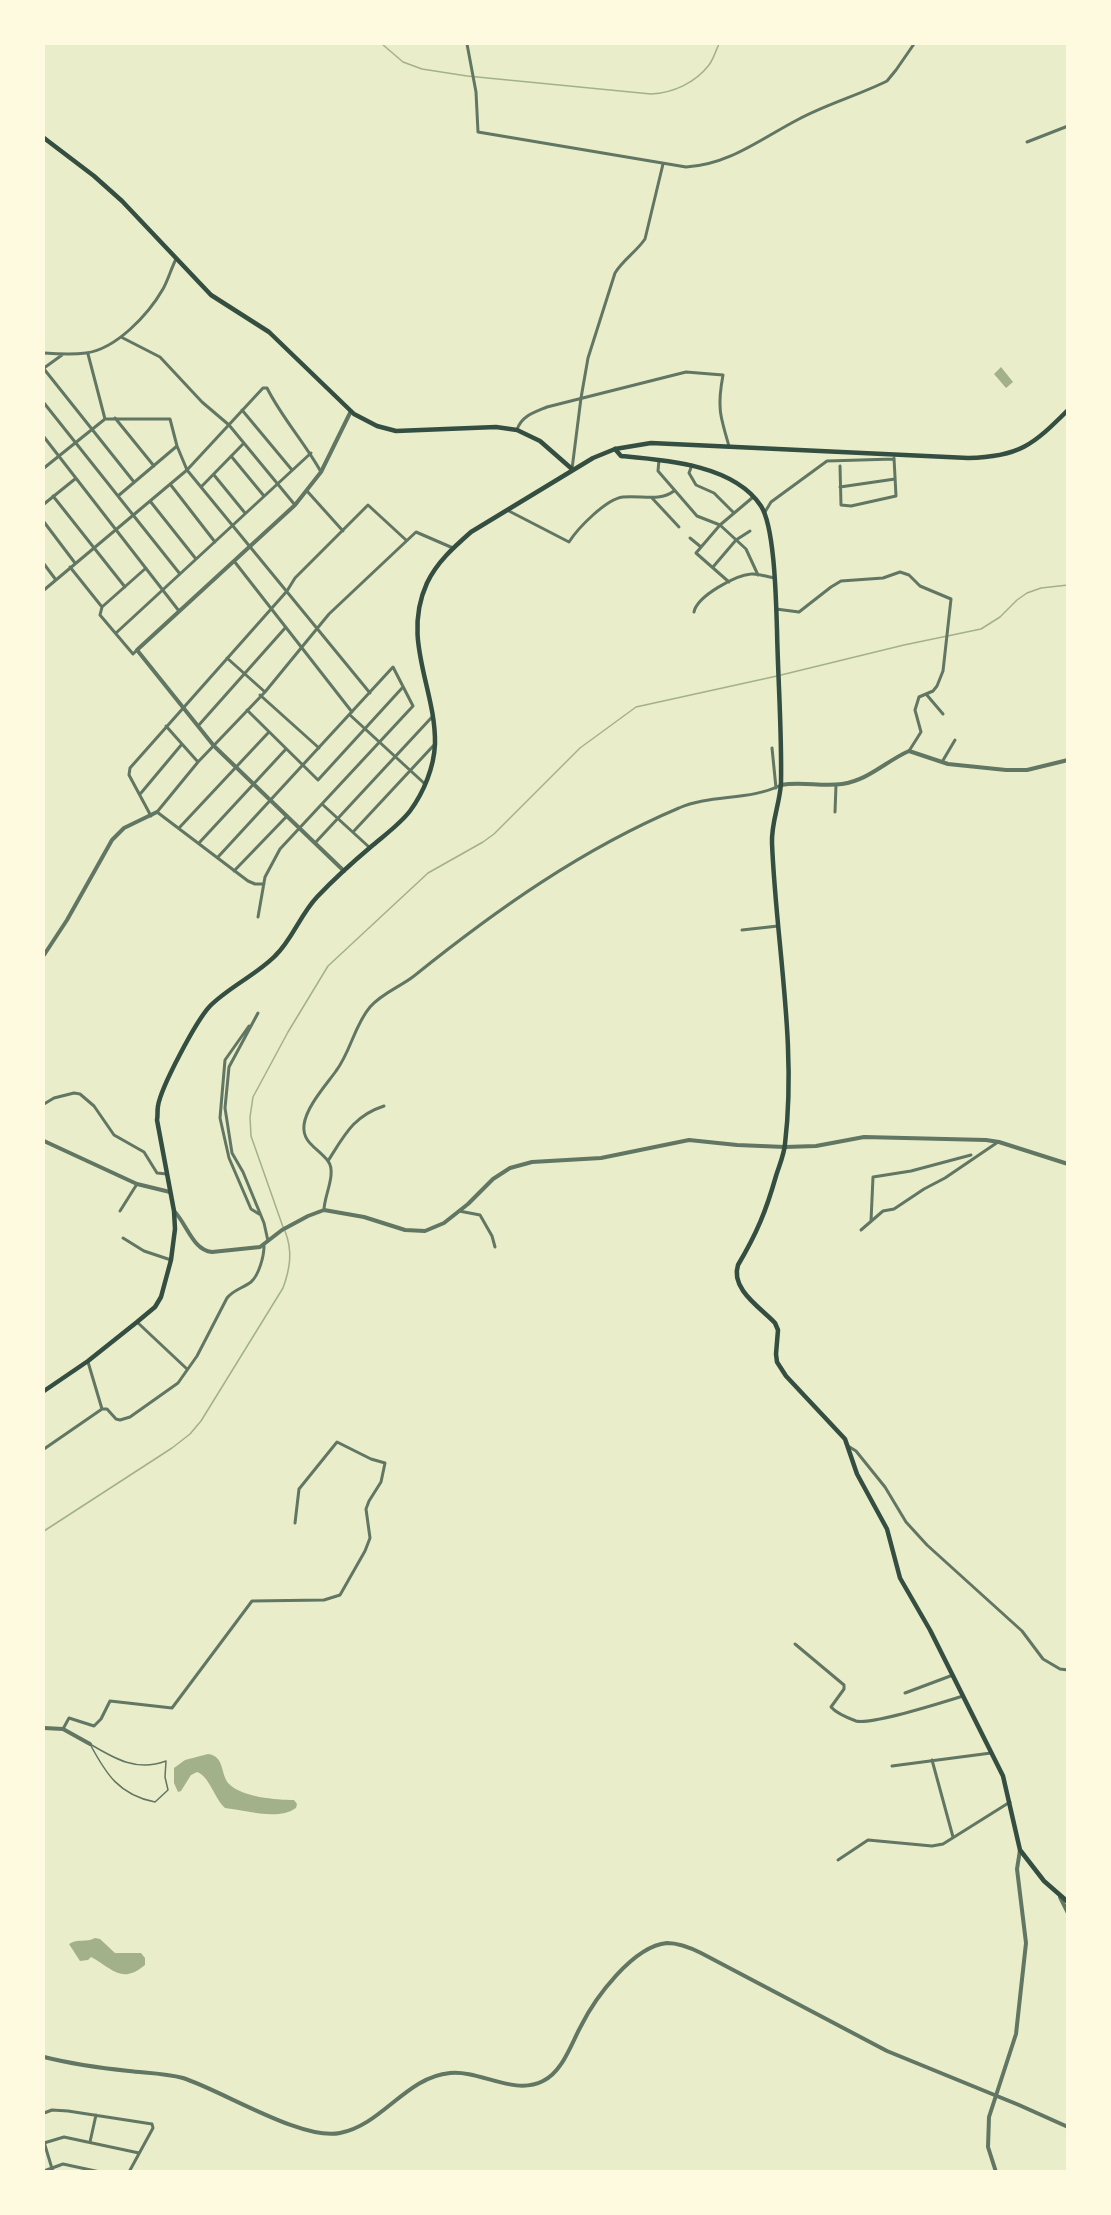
<!DOCTYPE html>
<html>
<head>
<meta charset="utf-8">
<style>
  body { margin:0 }
  #map { position:relative; width:1111px; height:2215px; overflow:hidden; background:#e9edc9; font-family:"DejaVu Sans",sans-serif }
  canvas { display:block }
  .frame { position:absolute; inset:0; border:45px solid #fefae0; pointer-events:none }
</style>
</head>
<body>
<div id="map">
<canvas width="1111" height="2215"></canvas>
<div class="frame"></div>
</div>
<script>
const ctx = document.querySelector('canvas').getContext('2d');
ctx.lineJoin = 'round';
function fillPath(path, color) {
  ctx.fillStyle = color;
  ctx.fill(path, 'evenodd');
}
function stroke(path, color, width, dash) {
  ctx.strokeStyle = color;
  ctx.lineWidth = width;
  ctx.lineCap = dash ? 'butt' : 'round';
  ctx.setLineDash(dash || []);
  ctx.stroke(path);
}
const water = new Path2D(`
  M1001,367L1013,382L1006,388L994,374Z
  M208,1754C225,1756 220,1774 229,1784C242,1797 276,1800 294,1800L297,1804L296,1808C278,1821 245,1810 225,1808C214,1798 210,1777 197,1772L191,1775L181,1791L178,1792L174,1783V1768L185,1760Z
  M95,1938L100,1939L115,1953H141L145,1958V1965C121,1985 112,1968 91,1957L88,1960L80,1961L69,1944C78,1938 86,1943 95,1938Z`);
const stream = new Path2D(`
  M382,44L403,62L422,69L467,76L651,94C673,93 695,83 709,65C713,60 716,50 719,44
  M781,675L904,645L981,629L1000,617L1017,600L1027,593L1041,588L1068,585
  M283,1227L251,1136L250,1117L253,1097L288,1032L328,966L428,873L483,842L494,834L580,748L636,707L777,676
  M44,1531L172,1448L190,1434L201,1421L283,1288C290,1269 293,1251 285,1231`);
const service = new Path2D(`
  M90,1744C115,1759 137,1772 166,1761L165,1777L168,1790L155,1802C119,1795 106,1774 90,1744Z`);
const minor = new Path2D(`
  M467,44L476,92L478,132L686,167C729,165 762,138 799,119C827,104 859,95 887,81L896,70L914,44
  M1027,142L1068,126
  M121,337L160,357L202,402L229,425L295,505
  M44,353C57,354 72,355 86,353C116,349 148,315 163,289C168,280 171,269 176,259
  M88,354L105,419
  M44,368L62,355
  M44,369L134,482
  M44,403L180,574
  M242,410L292,470
  M115,418L154,466
  M517,430C521,416 535,412 547,407L686,372L723,375C717,407 720,416 729,446
  M44,437L179,611
  M231,456L264,496
  M659,460L658,471L697,516L720,525L746,549L758,575
  M692,465L689,473L696,485L714,493L734,513
  M840,466L841,505L851,506L896,496L894,458
  M44,468L105,419H170L177,446L187,470L370,693
  M572,469L581,398L588,358L615,273C623,260 636,252 645,239L663,164
  M214,475L245,513
  M170,484L215,542
  M202,486L244,443
  M840,487L895,479
  M307,491L343,531
  M53,496L125,587
  M118,496L177,446
  M652,498L679,527
  M150,501L196,559
  M44,504L75,479
  M507,510L569,542C578,528 606,499 623,497C641,495 659,502 674,491
  M765,512L771,502L827,461L894,459
  M44,522L75,563
  M690,538L701,547
  M234,561L352,712
  M44,564L56,580
  M70,567L102,607
  M713,567L736,540L750,531
  M729,582L696,553L720,525L752,498
  M44,590L187,470L263,388H267C282,418 305,443 321,472
  M776,609L799,612L831,587L841,581L883,578L900,572L909,575L920,586L951,599L943,671L937,686L933,691L919,697L915,710L921,732L909,751
  M694,612C697,596 736,575 751,574C758,573 767,577 775,578
  M116,633L311,453
  M137,650L133,654L100,615L102,607L146,568
  M227,658L265,692
  M926,694L943,714
  M260,695L319,748
  M247,710L318,780L403,687
  M350,715L425,784
  M166,726L198,762
  M198,726L286,627
  M772,748L776,788
  M942,762L955,740
  M141,793L182,744
  M322,804L369,847
  M835,812L836,785
  M151,816L129,775L130,768L287,591L295,578L368,505L406,540
  M179,828L268,733
  M353,832L434,745
  M199,843L286,749
  M315,843L432,717
  M218,857L393,667L413,706L280,849L265,877L258,917
  M234,871L287,816
  M264,884H255L248,881L157,812L198,762L265,692L329,614L416,532L453,548
  M742,930L778,926
  M258,1013L229,1067L225,1108L232,1153L243,1172L264,1223L268,1241
  M249,1026L225,1060L220,1118L229,1158L251,1209L259,1214
  M44,1104L54,1098L74,1093L80,1094L94,1106L114,1135L144,1152L157,1173L167,1174
  M328,1161C344,1136 353,1116 384,1106
  M324,1210C324,1196 337,1173 328,1161C318,1148 302,1143 304,1125C306,1107 326,1085 336,1071C351,1051 354,1026 370,1007C382,993 400,987 414,976C496,910 582,849 679,808C710,794 750,801 781,785
  M120,1211L137,1184
  M459,1211L480,1215L492,1236L495,1247
  M871,1221L873,1177L911,1171L971,1155
  M861,1230L883,1211L894,1209L924,1189L945,1178L998,1142
  M123,1238L144,1251L171,1260
  M137,1322L187,1369
  M88,1362L102,1409
  M102,1409H107L116,1419L120,1420L130,1417L178,1383L197,1356L227,1298C233,1290 243,1288 251,1282C259,1275 264,1256 264,1246
  M848,1446L856,1451L885,1487L906,1522L927,1545L1022,1631L1043,1659L1060,1669L1068,1670
  M44,1449L102,1409
  M795,1644L844,1685V1689L831,1707C836,1713 848,1718 856,1721C871,1725 944,1702 963,1696
  M905,1693L953,1675
  M63,1729L69,1718L94,1726L101,1719L110,1701L172,1708L252,1601L324,1600L340,1595L365,1551L370,1538L366,1509L369,1501L381,1482L385,1463L371,1459L337,1442L299,1489L295,1523
  M932,1760L953,1837
  M892,1766L991,1753
  M838,1860L868,1840L932,1846L943,1844L1010,1802
  M44,2113L52,2110L68,2111L152,2124L153,2128L129,2172
  M44,2142L53,2172
  M90,2142L96,2115
  M44,2143L64,2137L139,2153
  M44,2171L63,2164L100,2172`);
const tertiary = new Path2D(`
  M781,785C801,781 822,787 842,784C869,780 886,761 909,751L948,764L1006,770H1027L1068,760
  M344,871L214,746L137,650L295,505L321,472L351,411
  M44,955L67,920L112,840L124,828L157,812
  M44,1141L137,1184L170,1192
  M175,1212C187,1225 193,1250 212,1252L260,1247L282,1230L308,1216L324,1210L364,1217L405,1230L425,1231L444,1223L468,1204L493,1179L510,1168L532,1162L601,1158L689,1140L737,1145L785,1147L816,1146L864,1137L986,1140L999,1142L1068,1164
  M44,1728L63,1729L90,1744
  M1060,1897L1068,1913
  M44,2057C72,2064 100,2068 129,2071C146,2073 165,2073 183,2078C223,2091 302,2141 340,2133C382,2125 406,2077 450,2073C480,2070 514,2096 543,2081C563,2071 571,2044 581,2026C595,1998 633,1946 667,1943C679,1943 691,1948 701,1953L887,2051L1019,2105L1068,2127
  M996,2172L988,2147L989,2117L1016,2034L1026,1943L1017,1869L1020,1850`);
const primary = new Path2D(`
  M44,138L94,176L122,201L211,295L269,332L354,414L377,426L396,431L496,427L517,430L540,441L572,469
  M615,449L621,456C666,460 734,465 761,506C775,528 776,602 777,630C778,681 782,732 781,783C780,803 771,823 772,843C776,943 797,1044 785,1144C784,1155 779,1166 776,1176C766,1211 757,1233 738,1265C730,1289 761,1308 775,1323L778,1330L776,1354L777,1362L786,1376L845,1439L857,1474L887,1529L900,1578L930,1630L1003,1776L1020,1850L1044,1881L1068,1902`);
const trunk = new Path2D(`
  M44,1391L88,1361L137,1322L155,1307L161,1297L171,1260L175,1229L174,1211L157,1120C158,1116 157,1111 158,1106C161,1087 196,1021 210,1006C229,987 256,975 275,956C292,940 300,915 317,897C334,879 354,861 373,845C386,834 400,824 410,811C424,792 434,767 435,744C436,688 401,640 427,583C437,562 454,547 471,532L593,458L615,449L651,443L968,458C1019,457 1033,445 1068,410`);
fillPath(water, '#a3b18a');
stroke(stream, '#a3b18a', 1.5);
stroke(service, '#617663', 1.5);
stroke(minor, '#617663', 3);
stroke(tertiary, '#617663', 4);
stroke(primary, '#344e41', 4.5);
stroke(trunk, '#344e41', 4.5);
</script>
</body>
</html>
